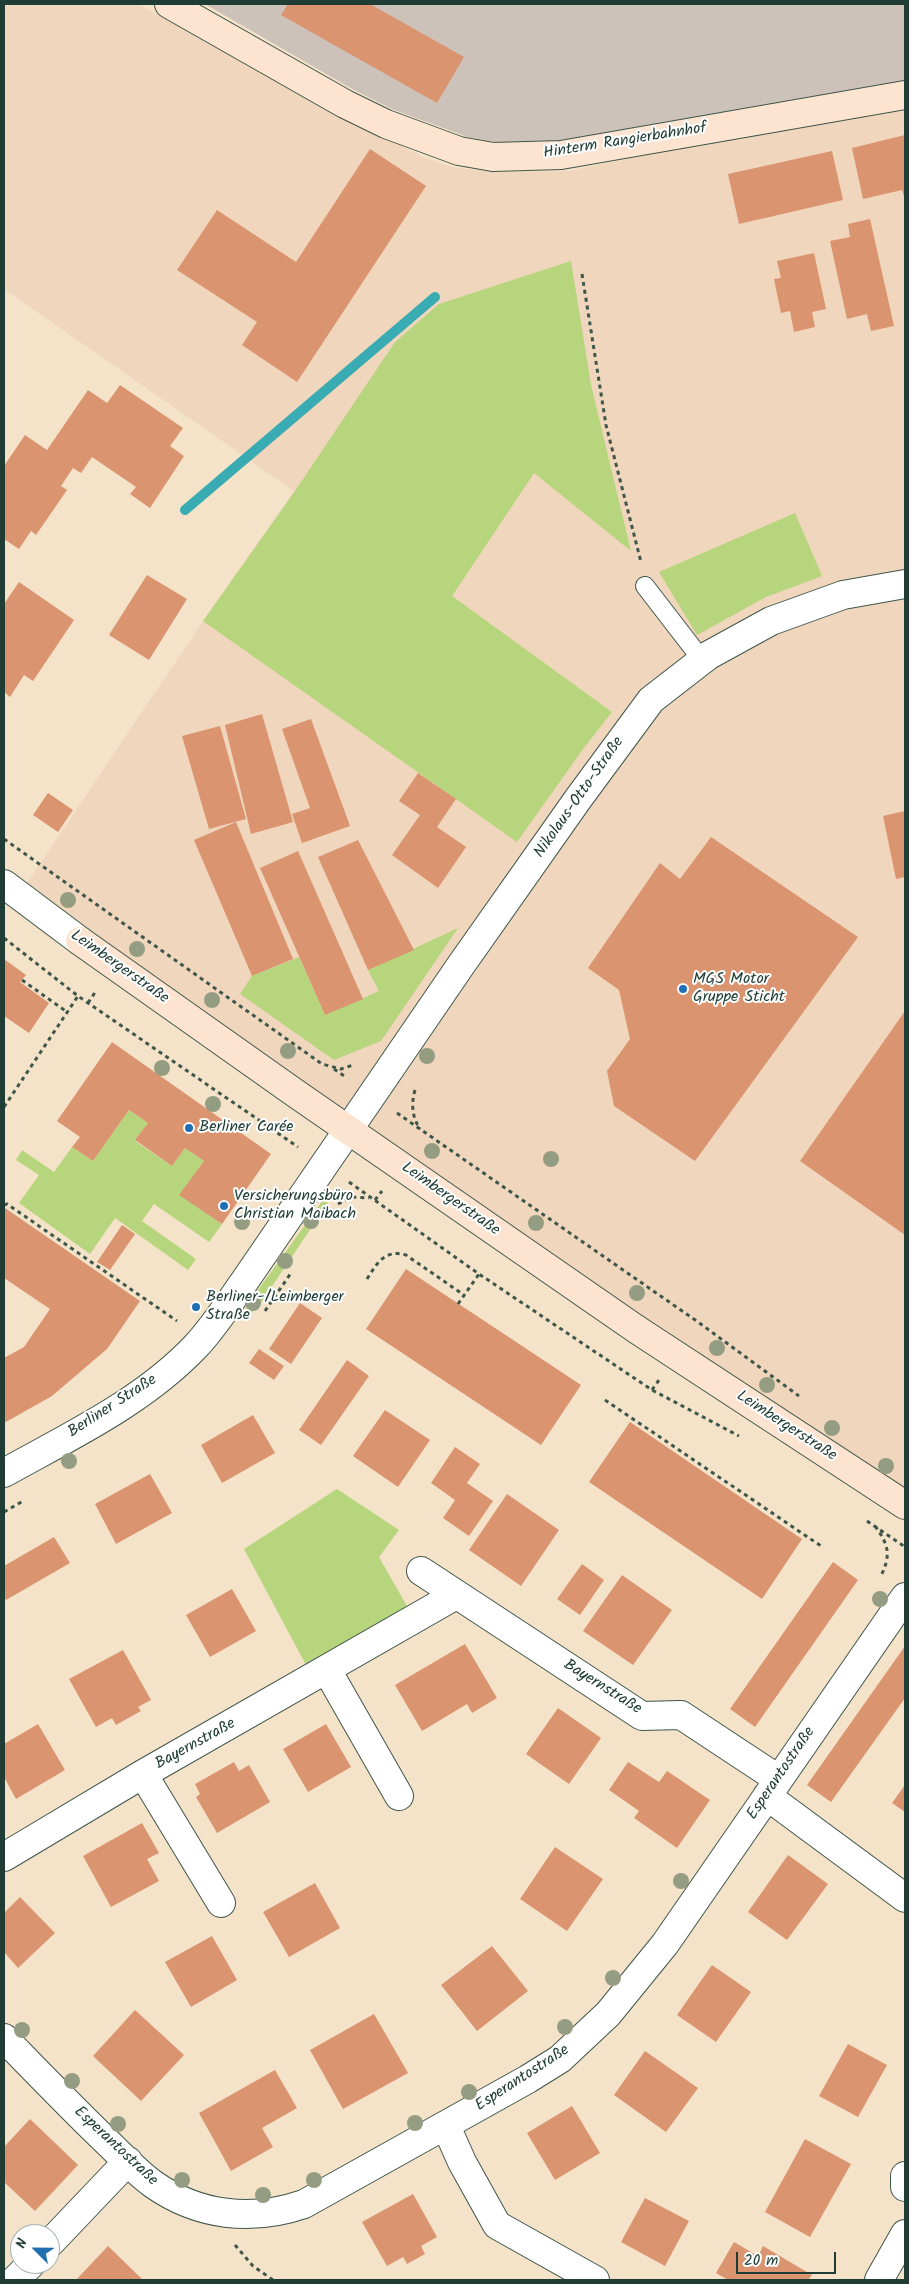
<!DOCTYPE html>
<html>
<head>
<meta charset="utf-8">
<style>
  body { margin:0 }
  #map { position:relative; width:909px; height:2284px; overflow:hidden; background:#f4e3c9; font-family:Kalam,sans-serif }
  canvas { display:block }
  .frame { position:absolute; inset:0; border:5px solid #1f3d34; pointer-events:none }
  .north { position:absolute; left:10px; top:2224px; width:50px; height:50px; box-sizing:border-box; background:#fff; border:1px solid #a5b1ae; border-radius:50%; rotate:293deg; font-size:14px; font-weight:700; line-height:20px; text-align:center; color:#1f3d34 }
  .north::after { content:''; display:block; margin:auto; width:18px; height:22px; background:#1f6fb2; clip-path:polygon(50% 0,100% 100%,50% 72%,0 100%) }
  .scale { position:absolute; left:736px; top:2252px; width:100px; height:22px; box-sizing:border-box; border:2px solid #1f3d34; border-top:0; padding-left:6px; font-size:15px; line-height:18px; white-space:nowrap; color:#1f3d34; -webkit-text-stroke:4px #fff; paint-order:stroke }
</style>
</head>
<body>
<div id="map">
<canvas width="909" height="2284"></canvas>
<div class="frame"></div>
<div class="north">N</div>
<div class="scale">20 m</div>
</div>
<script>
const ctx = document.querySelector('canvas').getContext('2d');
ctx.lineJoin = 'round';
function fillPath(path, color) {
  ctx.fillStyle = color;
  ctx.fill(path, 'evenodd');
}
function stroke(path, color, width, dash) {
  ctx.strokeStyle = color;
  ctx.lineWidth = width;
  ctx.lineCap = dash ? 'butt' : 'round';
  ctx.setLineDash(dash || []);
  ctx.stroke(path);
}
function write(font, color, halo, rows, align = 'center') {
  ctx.font = font + ' Kalam,sans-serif';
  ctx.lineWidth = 4;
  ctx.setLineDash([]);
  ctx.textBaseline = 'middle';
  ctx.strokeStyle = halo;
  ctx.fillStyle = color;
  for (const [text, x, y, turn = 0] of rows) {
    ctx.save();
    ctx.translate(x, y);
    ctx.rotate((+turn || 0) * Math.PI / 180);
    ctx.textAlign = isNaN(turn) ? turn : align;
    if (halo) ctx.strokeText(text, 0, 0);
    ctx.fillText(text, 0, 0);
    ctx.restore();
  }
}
const built = new Path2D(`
  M4,4H138L424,158L456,168L500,172L569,171L804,123L905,109V1505L19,895L203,621L294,491L4,289Z`);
const industrial = new Path2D(`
  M205,4H905V83L567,144L501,143L468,137L394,110L354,90Z`);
const green = new Path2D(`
  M571,261L591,385L631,551L534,473L452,596L612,712L583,749L517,842L203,621L295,491L395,342L439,304Z
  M795,513L822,576L766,597L697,635L659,572Z
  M458,928L381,1041L334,1060L240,994L252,976L299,957L325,1015L379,991L368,970Z
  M129,1110L148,1123L135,1141L172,1166L185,1148L204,1161L180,1195L222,1224L209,1242L154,1204L142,1221L196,1259L188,1270L115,1218L90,1254L19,1203L39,1175L16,1160L22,1150L54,1172L72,1147L93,1161Z
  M323,1200L328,1203L258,1307L248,1315L244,1312L253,1297Z
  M337,1489L399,1530L379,1557L408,1608L306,1665L244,1549Z`);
const stream = new Path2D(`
  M185,510L435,297`);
const building = new Path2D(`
  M288,4H370L464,57L437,103L281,15Z
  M905,135V200L902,190L863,199L852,148Z
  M370,149L426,186L297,382L242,345L257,322L177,270L217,210L296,262Z
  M832,151L843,200L739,224L728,174Z
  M870,219L894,326L871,331L867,314L847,319L830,241L850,237L848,224Z
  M814,253L826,309L812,312L815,327L794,332L790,311L781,313L774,279L781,278L777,261Z
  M120,385L183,428L170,446L184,456L150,508L130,494L136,487L92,457L81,473L73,468L61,486L67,490L36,535L31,531L19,549L4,539V466L25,435L47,450L88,390L107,403Z
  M147,575L187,599L149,660L109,635Z
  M19,582L74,620L33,681L24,675L10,697L4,692V604Z
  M262,714L293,822L251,834L225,725Z
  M311,719L350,826L302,843L292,814L310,808L282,729Z
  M220,726L246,819L209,829L182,736Z
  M418,773L456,799L437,827L466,847L438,888L392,855L420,815L399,801Z
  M48,793L73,810L58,832L33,815Z
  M905,811V877L896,879L883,816Z
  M236,822L293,959L252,976L194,840Z
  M711,837L858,937L695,1161L614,1106L607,1071L630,1039L619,990L588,968L660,863L680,879Z
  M358,840L414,950L368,970L318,857Z
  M298,851L363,999L325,1015L260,868Z
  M4,959L26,975L20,982L49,1003L29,1033L4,1016Z
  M905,1011V1235L800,1161Z
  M112,1042L271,1154L222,1224L179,1195L204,1161L185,1148L172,1166L135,1140L148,1123L129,1110L93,1161L72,1147L80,1137L57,1121Z
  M5,1208L140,1301L107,1349L52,1396L4,1423V1358L24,1347L50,1309L4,1278Z
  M122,1225L135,1234L110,1270L97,1262Z
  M406,1269L581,1385L541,1445L366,1329Z
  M300,1303L322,1318L291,1364L269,1349Z
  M259,1349L284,1366L274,1380L249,1363Z
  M347,1360L369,1376L321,1445L299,1430Z
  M385,1410L430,1440L398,1487L353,1456Z
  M253,1415L275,1453L222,1483L201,1445Z
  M630,1422L802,1539L762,1599L589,1482Z
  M455,1447L480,1464L467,1483L493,1501L469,1536L443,1518L455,1500L431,1483Z
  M150,1474L172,1513L116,1544L95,1504Z
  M507,1494L559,1530L521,1586L469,1550Z
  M54,1537L70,1563L6,1600L4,1596V1566Z
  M833,1562L858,1580L755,1727L730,1709Z
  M582,1564L604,1580L580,1615L557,1599Z
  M622,1575L672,1610L633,1665L583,1631Z
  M232,1589L256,1631L210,1657L186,1615Z
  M465,1644L497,1698L472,1713L467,1704L422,1731L395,1685Z
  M905,1646V1698L831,1802L807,1785Z
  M123,1650L151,1700L138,1707L141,1711L116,1725L112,1718L96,1727L69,1679Z
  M558,1708L601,1738L569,1784L526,1754Z
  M38,1724L65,1770L16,1799L4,1777V1744Z
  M326,1724L351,1767L308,1792L283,1749Z
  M234,1762L239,1771L249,1765L270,1802L217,1833L196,1797L200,1794L195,1784Z
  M628,1762L659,1782L667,1771L710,1800L677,1848L634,1818L639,1811L609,1790Z
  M905,1785V1812L892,1803Z
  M142,1823L159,1853L147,1859L159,1881L111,1907L83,1856Z
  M555,1847L603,1879L567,1931L520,1899Z
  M788,1855L828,1884L787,1940L748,1912Z
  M315,1883L340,1928L289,1957L263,1912Z
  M20,1897L55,1933L18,1968L4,1952V1913Z
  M212,1936L237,1980L191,2007L165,1962Z
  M492,1946L528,1991L477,2031L441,1985Z
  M712,1965L751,1992L716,2042L677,2015Z
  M135,2010L184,2055L141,2101L93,2056Z
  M374,2014L408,2073L343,2109L310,2050Z
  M848,2044L887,2065L858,2117L819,2096Z
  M645,2051L698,2088L666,2132L614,2095Z
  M275,2070L297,2108L262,2128L273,2147L231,2171L199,2113Z
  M572,2106L600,2153L555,2180L527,2133Z
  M30,2119L78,2165L35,2211L4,2182V2147Z
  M805,2139L851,2164L810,2237L765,2212Z
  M413,2194L437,2237L421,2246L425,2254L407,2264L403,2257L387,2266L362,2222Z
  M645,2198L689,2221L665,2266L621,2242Z
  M734,2242L758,2256L763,2246L812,2275L808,2280H728L716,2273Z
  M108,2246L143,2280H76Z`);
const path = new Path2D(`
  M582,274L606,425L641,562
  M4,839L322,1064L341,1069L353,1065
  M4,938L78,996L298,1147
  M22,980L67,1012
  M88,1003L96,991
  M334,1069L347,1078
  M415,1090C411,1104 412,1117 420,1129
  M4,1107L78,996
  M397,1113L698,1322L799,1396
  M349,1182L479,1274L652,1390L739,1436
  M375,1200L382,1191
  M338,1204L352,1197L369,1198
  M4,1205L7,1204L177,1321
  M367,1279C377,1263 385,1249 406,1255L464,1295
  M458,1304L479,1274
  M265,1311L291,1273
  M652,1390L659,1380
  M605,1400L821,1546
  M4,1512L23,1501
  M867,1521L905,1547
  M875,1526C889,1545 891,1555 881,1576
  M235,2245L253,2266L273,2280`);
const lane = new Path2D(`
  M645,586L702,660`);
const street = new Path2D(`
  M4,884L80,941
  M4,1473C70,1436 143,1402 196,1346C214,1327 229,1303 244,1282L461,965L578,799L651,700L709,655L771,621L843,595L905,584
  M421,1571L642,1716L681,1715L778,1779
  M327,1670L399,1796
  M143,1774L221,1903
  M767,1796L905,1898
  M4,1857L143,1774L456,1595
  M4,2038C37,2072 69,2105 103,2138C119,2153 135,2171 153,2184C198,2216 252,2222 304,2204L528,2079L560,2059L608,2014L665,1944L905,1597
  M446,2126L462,2162L497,2225L595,2280
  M905,2176V2187
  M50,2243L128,2161
  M15,2280L31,2264
  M879,2280L905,2234`);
const secondary = new Path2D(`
  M169,4L345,104L386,124L459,151L493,157L561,155L905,95
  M80,941L295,1093L636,1329L905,1505`);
const trees = [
  [68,900],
  [137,949],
  [212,1000],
  [288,1051],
  [427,1056],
  [162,1068],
  [213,1104],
  [432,1151],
  [551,1159],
  [311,1221],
  [242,1222],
  [536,1223],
  [285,1261],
  [637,1293],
  [253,1303],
  [717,1348],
  [767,1385],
  [832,1428],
  [69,1461],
  [886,1466],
  [880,1599],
  [681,1881],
  [613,1978],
  [565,2027],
  [22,2030],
  [72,2081],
  [469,2092],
  [415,2123],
  [118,2124],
  [182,2180],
  [314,2180],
  [263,2195]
];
const markers = [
  [683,989,5,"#1f6fb2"],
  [189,1128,5,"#1f6fb2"],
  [224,1206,5,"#1f6fb2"],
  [196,1307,5,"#1f6fb2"]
];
const streetNames = [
  ["Hinterm Rangierbahnhof",625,142,-9],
  ["Nikolaus-Otto-Straße",580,798,-55],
  ["Leimbergerstraße",119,968,35],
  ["Leimbergerstraße",450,1200,35],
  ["Berliner Straße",113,1407,-33],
  ["Leimbergerstraße",786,1427,33],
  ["Bayernstraße",602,1688,32],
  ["Bayernstraße",196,1745,-29],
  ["Esperantostraße",782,1774,-56],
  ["Esperantostraße",523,2079,-33],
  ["Esperantostraße",115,2147,43]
];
const poiNames = [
  ["MGS Motor",693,980],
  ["Gruppe Sticht",693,998],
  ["Berliner Carée",199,1128],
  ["Versicherungsbüro",234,1197],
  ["Christian Maibach",234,1215],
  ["Berliner-/Leimberger",206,1298],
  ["Straße",206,1316]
];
fillPath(built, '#efd6bc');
fillPath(industrial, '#cdc2b9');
fillPath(green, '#b7d57c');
stroke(stream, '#39abb2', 10);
fillPath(building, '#db9470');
stroke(lane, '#3f564a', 20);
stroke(street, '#3f564a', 30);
stroke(secondary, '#3f564a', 30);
stroke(path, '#3f564a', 3, [4, 4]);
stroke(lane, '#fff', 18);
stroke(street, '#fff', 28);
stroke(secondary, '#fde4d0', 28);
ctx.fillStyle = '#949d81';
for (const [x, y] of trees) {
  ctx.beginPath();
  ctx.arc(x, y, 8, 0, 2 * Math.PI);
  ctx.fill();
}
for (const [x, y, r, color] of markers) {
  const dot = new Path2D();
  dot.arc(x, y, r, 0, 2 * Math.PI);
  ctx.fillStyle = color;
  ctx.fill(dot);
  stroke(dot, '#fff', 2);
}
write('16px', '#1f3d34', '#fff', streetNames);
write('16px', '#1f3d34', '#fff', poiNames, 'left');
</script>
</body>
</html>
